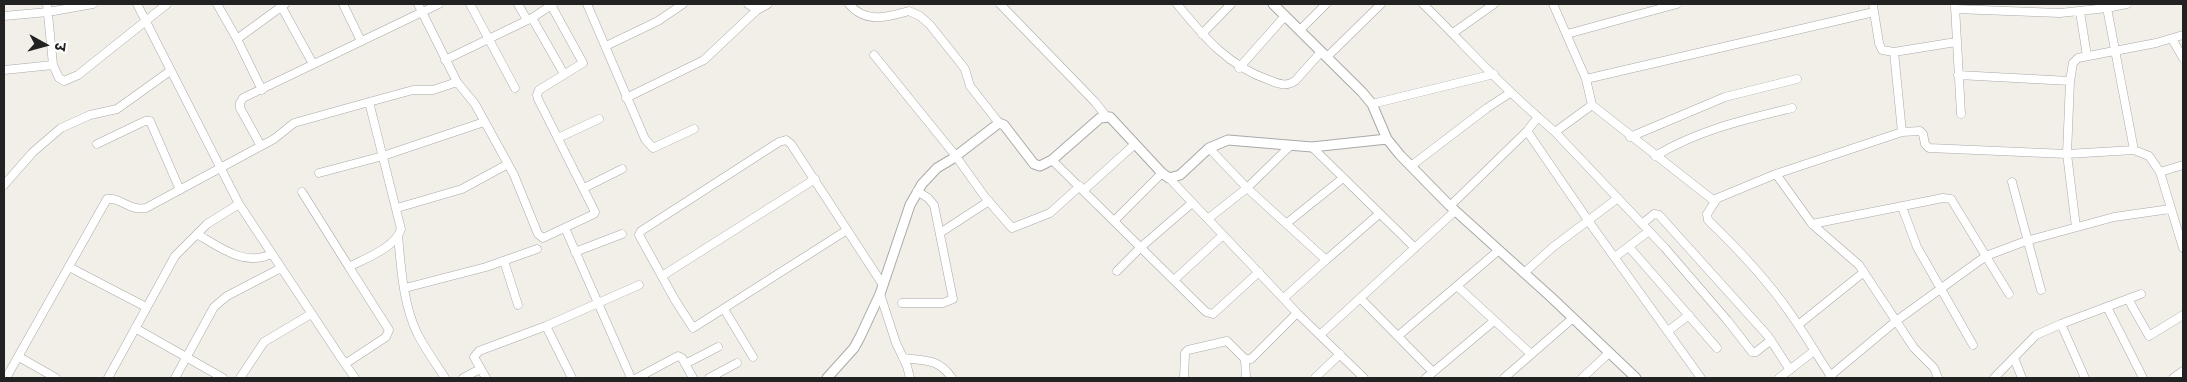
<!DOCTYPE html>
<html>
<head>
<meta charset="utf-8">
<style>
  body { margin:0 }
  #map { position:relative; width:2187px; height:382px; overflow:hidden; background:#f2efe9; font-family:Poppins,"Noto Sans Devanagari",sans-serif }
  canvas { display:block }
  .frame { position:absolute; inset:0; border:5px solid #222; pointer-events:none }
  .north { position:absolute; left:20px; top:20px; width:50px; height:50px; -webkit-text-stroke:4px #fff; paint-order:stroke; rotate:97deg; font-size:14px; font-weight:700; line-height:20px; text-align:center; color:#222 }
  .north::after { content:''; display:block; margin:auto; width:18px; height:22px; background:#222; clip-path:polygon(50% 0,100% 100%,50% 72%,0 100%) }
</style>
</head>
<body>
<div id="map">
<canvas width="2187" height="382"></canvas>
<div class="frame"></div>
<div class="north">उ</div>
</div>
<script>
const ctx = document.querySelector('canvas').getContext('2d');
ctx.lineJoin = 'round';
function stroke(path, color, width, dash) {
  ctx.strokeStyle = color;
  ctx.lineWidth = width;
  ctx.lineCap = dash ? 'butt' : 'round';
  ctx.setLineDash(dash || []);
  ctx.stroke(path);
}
const minor = new Path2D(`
  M47,4L53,65L59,78L64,81L78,75L167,4
  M137,4L239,204L345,364L386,337L389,330L349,267C366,258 395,248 401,229L369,102L413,90H433L457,82
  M217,4L237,39
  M280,4L313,64
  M343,4L361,41
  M418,4L457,82L475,104L514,175L538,234L543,238L594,214L595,212L538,99L537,95L539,90L583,63L551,5
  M470,4L515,88
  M518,4L527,20
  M587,4L645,139L653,148L694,129
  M748,4L757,10
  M849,4C866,24 887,17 909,11L920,16L930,25L958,60L965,69L970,86L999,123
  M1000,4L1095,102L1106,116
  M1177,4C1204,37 1228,66 1269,80C1279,84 1286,87 1295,81L1321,52
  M1423,4C1461,41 1497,82 1538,117L1527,131L1450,206
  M1553,4L1586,79L1592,105L1713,200L1776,174L1902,132L1920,131L1923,134L1925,144L1929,148L2067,154L2134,150L2149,156L2160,172
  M1955,6L1961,114
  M2107,8L2127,4
  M1955,9L2060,13L2107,8L2134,150
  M1874,12L1879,43L1882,50L1894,52L1956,42
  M2080,12L2087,56
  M4,16L48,12L93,4
  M532,18L564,74
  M1300,30L1326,4
  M1453,33L1494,4
  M1202,34L1231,4
  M1567,34L1677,4
  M2172,39L2183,58
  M606,46L658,21L683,4
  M1894,52L1902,132
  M874,55L955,155L985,197L1012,228L1050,213L1080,186
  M1327,57L1381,4
  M445,60L532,18L553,4
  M1239,68L1285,16
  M4,70L53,65
  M1958,75L2070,81L2067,154L2076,227
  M1586,79L1874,12L1873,4
  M2070,81L2073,63L2078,58L2156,43L2183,35
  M262,90L237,39L285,4
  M626,98L704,60L757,10L768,4
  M1372,104L1494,74
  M1538,117L1555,132L1592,105
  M1527,131L1592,226L1701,378
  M1555,132L1665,248L1727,320L1752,352H1756L1771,340
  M1630,137L1725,97L1797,79
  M558,138L599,119
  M97,144L145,121H150L180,190
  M261,146L240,108V103L243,98L439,4
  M1312,147L1415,248
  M1209,148L1247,188L1326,260L1284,298
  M1655,156C1699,130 1743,120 1792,108
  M1052,160L1206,312L1213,314L1259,272
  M2183,165L2160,172L2183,248
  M1411,166L1487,108L1510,93
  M319,173L383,156L484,122
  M1776,174L1812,224L1859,265L1914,348L1934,368L1938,378
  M1169,178L1297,313L1364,378
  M2012,182L2041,290
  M4,185L33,152L61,128L90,115L117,109L170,71
  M584,188L622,169
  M1084,190L1135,144
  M302,192L349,267
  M1716,200L1707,214L1708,220C1738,249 1766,278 1790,313C1805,334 1818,357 1832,378
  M1902,207L1917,247L1973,345
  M397,208L462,189L508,164
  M1209,218L1247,188L1289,147
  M1114,221L1162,173
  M1287,223L1343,178
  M1642,224L1654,214L1659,215L1768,336L1790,370
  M1812,224L1943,198L1951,199L2009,294
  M565,228L631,378
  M847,230L693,328L675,300L639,235L641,231L779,142L786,140L791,144L883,285
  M940,233L989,201
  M197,234C219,247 245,267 271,254
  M398,235C401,268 403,305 418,335C426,350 436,364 445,378
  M1629,247L1717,348
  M575,252L622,234
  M1615,257L1649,231
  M1326,260L1379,214
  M504,261L518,305
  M69,267L146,307
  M1117,271L1141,247L1192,203
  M1524,273L1553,247L1618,198
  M662,276L815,179
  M1174,280L1223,235
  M1457,286L1531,354
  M405,288L486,267L537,249
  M880,294L896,343L907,366L910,378
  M1361,299L1433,372
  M2128,299L2149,336L2183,315
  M902,303H943L953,299L934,205L928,198L917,191
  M2107,307L2143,378
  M724,309L753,357
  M2061,324L2141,294
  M1798,325L1864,272
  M546,326L572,378
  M135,328L223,378
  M1668,331L1689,315
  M1321,334L1455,211
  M1398,336L1499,250
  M19,357L56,378
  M903,358C925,361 938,358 952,378
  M2014,358L2022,378
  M1245,359L1246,378
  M345,364L355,378
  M685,364L718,347
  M1830,376L1896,321L1986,256L2026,241L2114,217L2170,209
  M6,378L107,199C121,197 128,211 146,208L274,139L294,123L369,102
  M108,378L175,256L207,224L239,204
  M175,378L214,307L227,296L281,268
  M240,378L264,342L311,314
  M463,378L480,369
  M486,378L474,357L479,351L546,326L639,285
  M637,378L678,356L682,358L693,378
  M709,378L737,363
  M1184,378L1185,353L1188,350L1227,341L1245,359H1251L1297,313
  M1315,378L1340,354
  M1426,378L1494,321
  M1504,378L1573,318
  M1582,378L1609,353
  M1779,378L1814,351
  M1994,378L2036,335L2061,324L2085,378
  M2173,378L2183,371`);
const tertiary = new Path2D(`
  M1273,4L1362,92L1372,104L1387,139L1400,155L1450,206L1552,298L1636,378
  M827,378L854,348L860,337L880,294L910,205L922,184L937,168L952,159L999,123L1004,125L1034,164L1040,166L1052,160L1100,118L1110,117L1162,173L1169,178L1180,175L1209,148L1228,140L1312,147L1387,139`);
stroke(minor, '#a9a9a9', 9);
stroke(tertiary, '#a9a9a9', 11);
stroke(minor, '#fff', 8);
stroke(tertiary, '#fff', 9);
</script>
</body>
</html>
